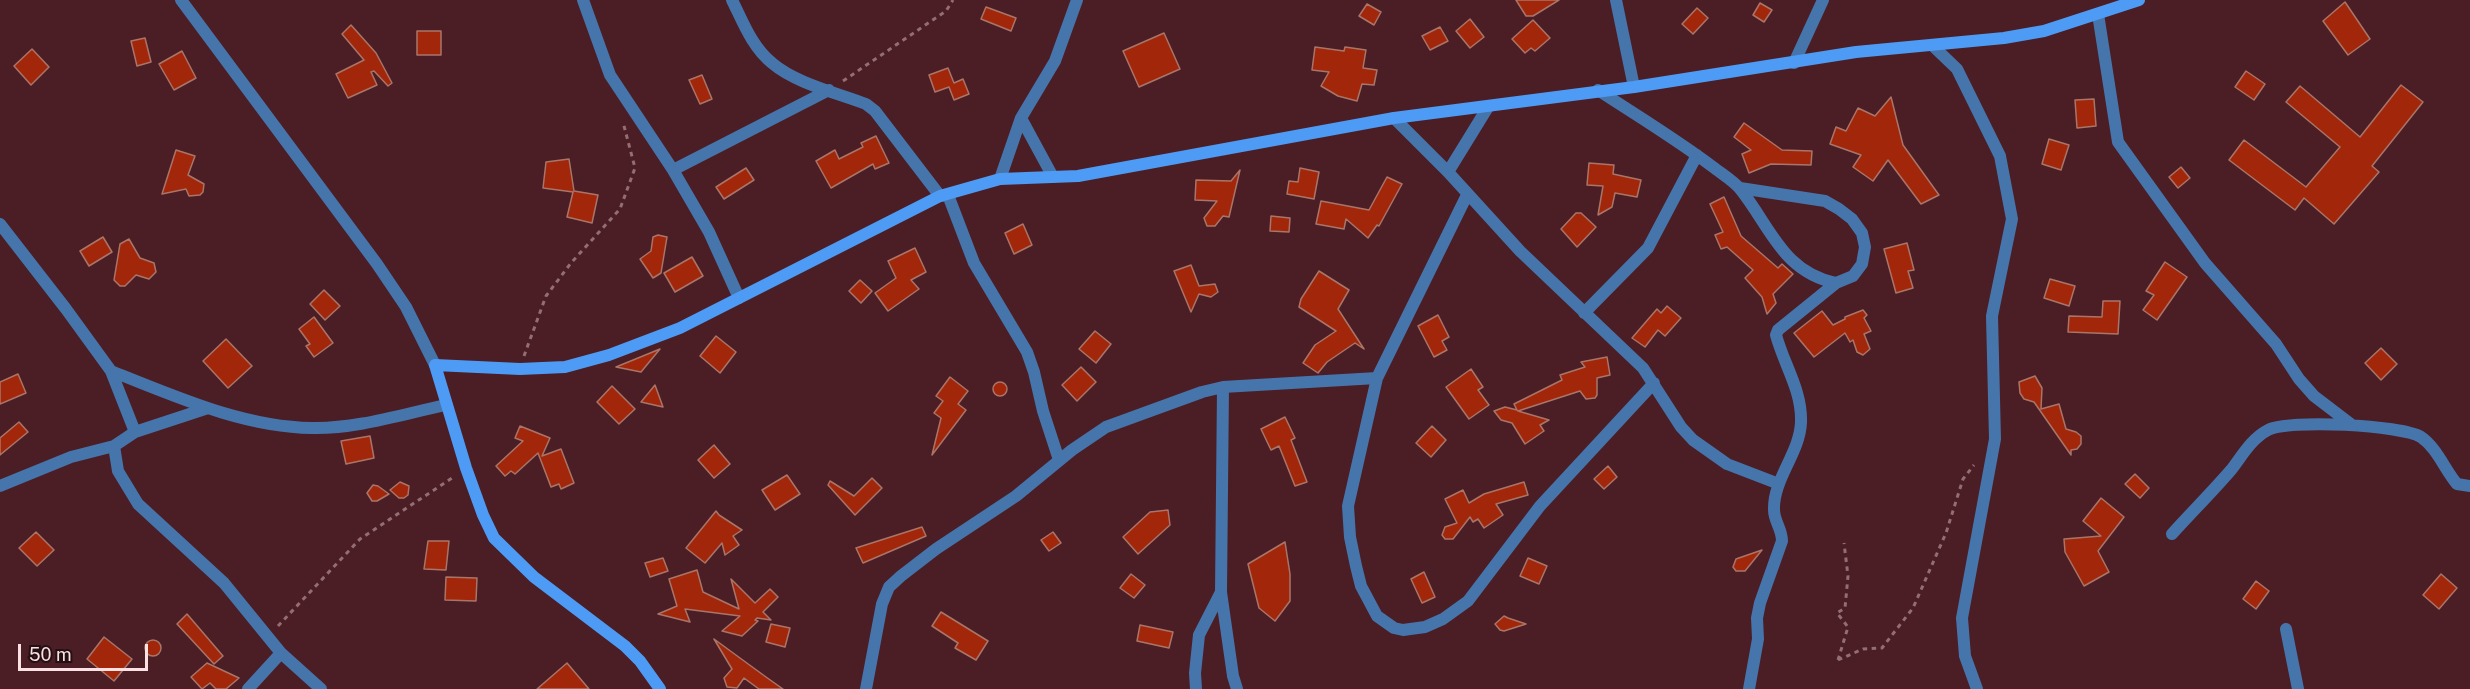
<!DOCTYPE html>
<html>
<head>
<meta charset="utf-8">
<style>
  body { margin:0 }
  #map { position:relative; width:2470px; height:689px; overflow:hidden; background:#4b1d24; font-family:"Public Sans",sans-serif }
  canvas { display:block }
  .scale { position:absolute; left:18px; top:644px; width:130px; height:27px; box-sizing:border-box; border:3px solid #fbe1e3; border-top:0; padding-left:8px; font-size:18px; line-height:21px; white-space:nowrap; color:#fbe1e3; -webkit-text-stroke:4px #241012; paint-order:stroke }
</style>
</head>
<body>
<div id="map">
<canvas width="2470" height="689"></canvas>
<div class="scale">50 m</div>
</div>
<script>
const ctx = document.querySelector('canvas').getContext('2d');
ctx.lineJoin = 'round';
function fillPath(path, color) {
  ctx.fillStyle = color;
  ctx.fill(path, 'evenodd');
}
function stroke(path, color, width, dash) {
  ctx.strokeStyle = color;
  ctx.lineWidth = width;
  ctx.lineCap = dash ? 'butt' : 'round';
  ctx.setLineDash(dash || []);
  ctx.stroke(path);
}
const building = new Path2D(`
  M1516,0H1559L1533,16H1526Z
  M2345,2L2370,39L2348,55L2323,21Z
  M1760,3L1772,10L1764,22L1753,15Z
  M1367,4L1381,12L1374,25L1359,16Z
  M986,7L1016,18L1011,31L981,19Z
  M1697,8L1708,18L1693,34L1682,24Z
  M1470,19L1484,37L1470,48L1456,31Z
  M1533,20L1550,38L1535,51L1531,48L1525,53L1512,39Z
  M351,25L376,53L392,83L388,86L374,71L371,72L377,85L348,98L336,74L364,60L342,34Z
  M1440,27L1448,41L1430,50L1422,36Z
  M417,31H441V55H417Z
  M1164,33L1180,69L1139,87L1123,51Z
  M145,38L151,62L137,66L131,41Z
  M1315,47L1344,51L1345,47L1366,50L1363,68L1377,70L1374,85L1362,84L1357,101L1338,96L1321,86L1329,72L1312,70Z
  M32,49L49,67L31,85L14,66Z
  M182,51L196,78L174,90L159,64Z
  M948,68L954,83L963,79L969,94L954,100L949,87L935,92L929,75Z
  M2246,71L2265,84L2254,100L2235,87Z
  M702,75L712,99L700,104L689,80Z
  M2401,85L2423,102L2372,166L2379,172L2334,224L2304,198L2295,210L2229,160L2244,140L2306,187L2340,147L2286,102L2300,86L2360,137Z
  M1891,97L1903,145L1939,195L1921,204L1888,160L1873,181L1853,167L1861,155L1830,144L1836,127L1846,131L1858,108L1875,116Z
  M2094,99L2096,126L2077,128L2075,100Z
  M1744,123L1782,150L1812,151L1811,165L1771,164L1749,173L1742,154L1751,150L1734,137Z
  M876,136L889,163L875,169L873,164L831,188L816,161L835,150L839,159L863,147L861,143Z
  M2049,139L2069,145L2061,170L2042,164Z
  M176,150L195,156L188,175L204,184L203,192L200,195L189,196L186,189L162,194Z
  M569,159L574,191L598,195L592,223L567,217L573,192L543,188L546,162Z
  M1589,163L1614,165L1613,174L1641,180L1637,197L1615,193L1612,207L1598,215L1603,186L1587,185Z
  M2181,167L2190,178L2178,188L2169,177Z
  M746,168L754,180L724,199L716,187Z
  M1300,168L1319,172L1314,199L1287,194L1289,181L1298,182Z
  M1240,170L1229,217L1223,216L1215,226H1207L1204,218L1217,201L1195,200L1196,180L1231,181Z
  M1387,177L1402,184L1379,226L1377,225L1368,238L1346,219L1344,229L1316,224L1321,201L1369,210Z
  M1724,197L1741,236L1778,268L1782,264L1793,274L1773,294L1776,303L1767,314L1762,297L1745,278L1753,270L1727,247L1721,249L1715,235L1723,232L1710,204Z
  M1576,213H1581L1596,227L1577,247L1561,229Z
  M1271,216L1290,218L1289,232L1270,231Z
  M1023,224L1032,245L1014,254L1005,233Z
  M658,235L667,237L661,273L653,278L640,259L651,251L653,237Z
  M103,237L112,252L89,266L80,251Z
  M129,239L140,258L154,263L156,272L149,279L136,275L125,286H120L114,280L120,244Z
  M1907,243L1914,270L1908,271L1913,288L1896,293L1884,249Z
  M915,248L926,272L911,280L919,289L888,311L875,293L896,278L888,261Z
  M692,257L703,276L675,292L664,273Z
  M2165,262L2187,277L2157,320L2143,310L2154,295L2146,291Z
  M1191,265L1199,286L1215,284L1218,292L1211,297L1199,294L1191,312L1174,271Z
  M1319,271L1349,290L1338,309L1364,349L1355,343L1327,362L1318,373L1303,363L1315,345L1336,331L1299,307L1301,299Z
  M2050,279L2075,286L2069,306L2044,298Z
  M860,280L872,291L861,303L849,291Z
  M324,290L340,306L325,320L310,304Z
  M2103,301H2120L2118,334L2068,332L2069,316L2102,317Z
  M1667,306L1681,318L1665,336L1658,330L1645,347L1632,338L1657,309L1661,313Z
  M1863,310L1867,315L1864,318L1871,331L1864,334L1870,349L1863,355L1857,352L1853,340L1850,342L1845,333L1814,357L1794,333L1822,311L1833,325L1845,319V317Z
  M1438,315L1449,337L1442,341L1447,350L1434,357L1418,326Z
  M314,317L333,343L314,357L306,346L310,344L299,329Z
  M1095,331L1111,344L1096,363L1079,349Z
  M716,336L736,352L720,373L700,356Z
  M226,339L252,366L228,388L203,361Z
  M2381,348L2397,364L2381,380L2365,363Z
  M660,349L641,372L616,367Z
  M1607,357L1610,375L1597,378V395L1595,398L1586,399L1580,391L1518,411L1549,420L1540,425L1544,431L1525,444L1512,423L1501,420L1494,411L1505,407L1517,410L1514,404L1562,380L1560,375L1585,367L1581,362Z
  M1081,367L1096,382L1077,401L1062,385Z
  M1471,369L1483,387L1478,390L1489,405L1469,419L1446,387Z
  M18,374L26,393L0,404V382Z
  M2035,376L2042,388L2041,409L2059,404L2066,429L2076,432L2081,436V444L2077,449L2071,450V455L2034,402L2024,399L2020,393L2019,382Z
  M950,377L968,391L958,404L966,410L932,455L941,418L934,413L943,401L936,396Z
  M993 389a7 7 0 1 1 14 0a7 7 0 1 1-14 0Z
  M655,385L663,407L641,402Z
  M612,386L635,409L619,424L597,402Z
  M1285,417L1295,438L1291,440L1307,482L1295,486L1279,446L1271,450L1261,429Z
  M19,422L28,432L0,455V438Z
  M520,426L550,438L542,456L561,449L574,483L561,489L559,484L551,487L538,453L515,474L511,471L505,476L496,466L523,441L515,438Z
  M1432,426L1446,440L1431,457L1416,443Z
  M370,436L374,458L346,464L341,441Z
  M714,445L730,464L714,478L698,460Z
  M1608,466L1617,477L1604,489L1594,479Z
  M2135,474L2149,488L2140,498L2125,484Z
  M787,475L800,494L775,510L762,490Z
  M872,478L882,488L855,515L828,485L830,481L854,496Z
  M400,482L409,486L408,495L404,498H399L390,490Z
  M1524,482L1528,495L1496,504L1503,515L1484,528L1478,519L1473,522L1470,517L1453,539H1445L1442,535L1445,527L1457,523L1445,499L1463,490L1469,503L1484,494Z
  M373,485L378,486L389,494L377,501H372L367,493Z
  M2101,498L2124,517L2098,551L2109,572L2084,586L2065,552L2064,539L2101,536L2083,521Z
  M1168,510L1170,525L1138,554L1123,537L1150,512Z
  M716,511L719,515L742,530L733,536L739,545L725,555L722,543L705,563L686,548Z
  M922,527L926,536L863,563L856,548Z
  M36,532L54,550L37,566L19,548Z
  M1053,532L1061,543L1049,551L1041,540Z
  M428,541H449L446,570L424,569Z
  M1285,542L1290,574V601L1275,621L1259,608L1248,564Z
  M1762,550L1745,571H1736L1733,567L1736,559Z
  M663,558L668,571L650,577L645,563Z
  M1528,558L1547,566L1539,584L1520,576Z
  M697,570L703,592L739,609L731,579L755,603L770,589L778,597L763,612L771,620L757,618L755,620L758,621L742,636L722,631L740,616L685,609L690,622L658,614L677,606L669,579Z
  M1424,572L1435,597L1422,603L1411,579Z
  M1131,574L1145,585L1134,598L1120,588Z
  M2441,574L2457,588L2439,609L2423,595Z
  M446,577L477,578L476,601L445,600Z
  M2256,581L2269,591L2256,609L2243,599Z
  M941,612L988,641L976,660L955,648L958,643L932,626Z
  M187,614L223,656L214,664L177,624Z
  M1504,616L1508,618L1526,624L1504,631L1500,630L1495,624Z
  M771,624L790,628L785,647L766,642Z
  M1140,625L1173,632L1169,648L1137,641Z
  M104,637L132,659L114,681L87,659Z
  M714,639L766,677L783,689H759L744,678L737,688L727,687L724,678L732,669Z
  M145 648a8 8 0 1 1 16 0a8 8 0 1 1-16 0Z
  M207,663L239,678L226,689H216L210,683L202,689L191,677Z
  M567,663L589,689H537Z`);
const path = new Path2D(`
  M843,81L946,11L953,0
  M524,356L546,296L571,263L620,209L635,168L623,122
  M278,626L360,539L455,476
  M1838,660L1863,649L1882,648L1913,608L1946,533L1963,479L1974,465
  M1838,660L1848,627L1837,613L1845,608L1848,576L1844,543`);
const street = new Path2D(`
  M181,0L377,264L406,307L435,365
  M583,0L610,75L673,170L709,232L739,298
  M732,0C743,22 752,47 772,63C795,83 837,93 866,104L875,111L940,196L948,195L974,263L1027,352L1034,372L1043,411L1059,460
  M1616,0L1634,87
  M2098,14L2118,142L2205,263L2276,344L2299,379L2314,396L2352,425
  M1932,45L1957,69L2000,156L2012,219L1992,316L1995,439L1962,618L1965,656L1977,689
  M1794,63L1823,0
  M1598,90C1636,115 1676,139 1713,167C1722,174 1734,181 1741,190C1771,228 1783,272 1836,283
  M1021,118L1053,177
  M1394,118L1448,172L1520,251L1643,368L1681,427L1693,440L1727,464L1779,484
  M673,170L829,90
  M1448,172L1488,107
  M1000,179L1021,118L1055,61L1077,0
  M1740,188L1825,201L1839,209L1852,219L1862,233L1865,247L1862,264L1853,276L1836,283L1778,330L1776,335C1784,365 1802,390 1801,422C1800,453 1773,479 1774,510C1774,521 1782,529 1782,541L1760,603L1757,618L1758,639L1749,689
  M1467,195L1377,378L1348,506L1350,537L1356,566L1361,586L1377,616L1394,628L1403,630L1425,627L1443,619L1468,601L1540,506L1654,383
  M0,224L66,309L111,371L135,432
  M1584,313L1648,248L1697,155
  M111,371C175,396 242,427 312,428C356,429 403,414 446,405
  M114,446L118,471L138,504L224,583L281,653L321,689
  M0,486L71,457L114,446L135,432L208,408
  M2172,534C2191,513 2212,492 2231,470C2242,456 2251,439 2268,430C2289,419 2401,425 2421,437C2437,448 2445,470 2457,484L2470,486
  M1221,592L1233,676L1237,689
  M2286,629L2298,689
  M248,689L281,653
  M866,689L882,604L889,587L901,576L936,549L1016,496L1072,450L1106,427L1202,392L1223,387L1377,378
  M1196,689L1195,673L1199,635L1221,592L1223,387`);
const secondary = new Path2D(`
  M660,689L640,661L625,646L534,577L494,538L483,515L466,468L435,365L520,369L565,367L609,355L680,328L940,196L1000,179L1078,176L1394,118L1634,87L1856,52L2004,38L2044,31L2139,0`);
fillPath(building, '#a2260a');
stroke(building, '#aa7569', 1.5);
stroke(path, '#936e73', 3, [4.5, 4.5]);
stroke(street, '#4675ac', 12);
stroke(secondary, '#4d9bf4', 12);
</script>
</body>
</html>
